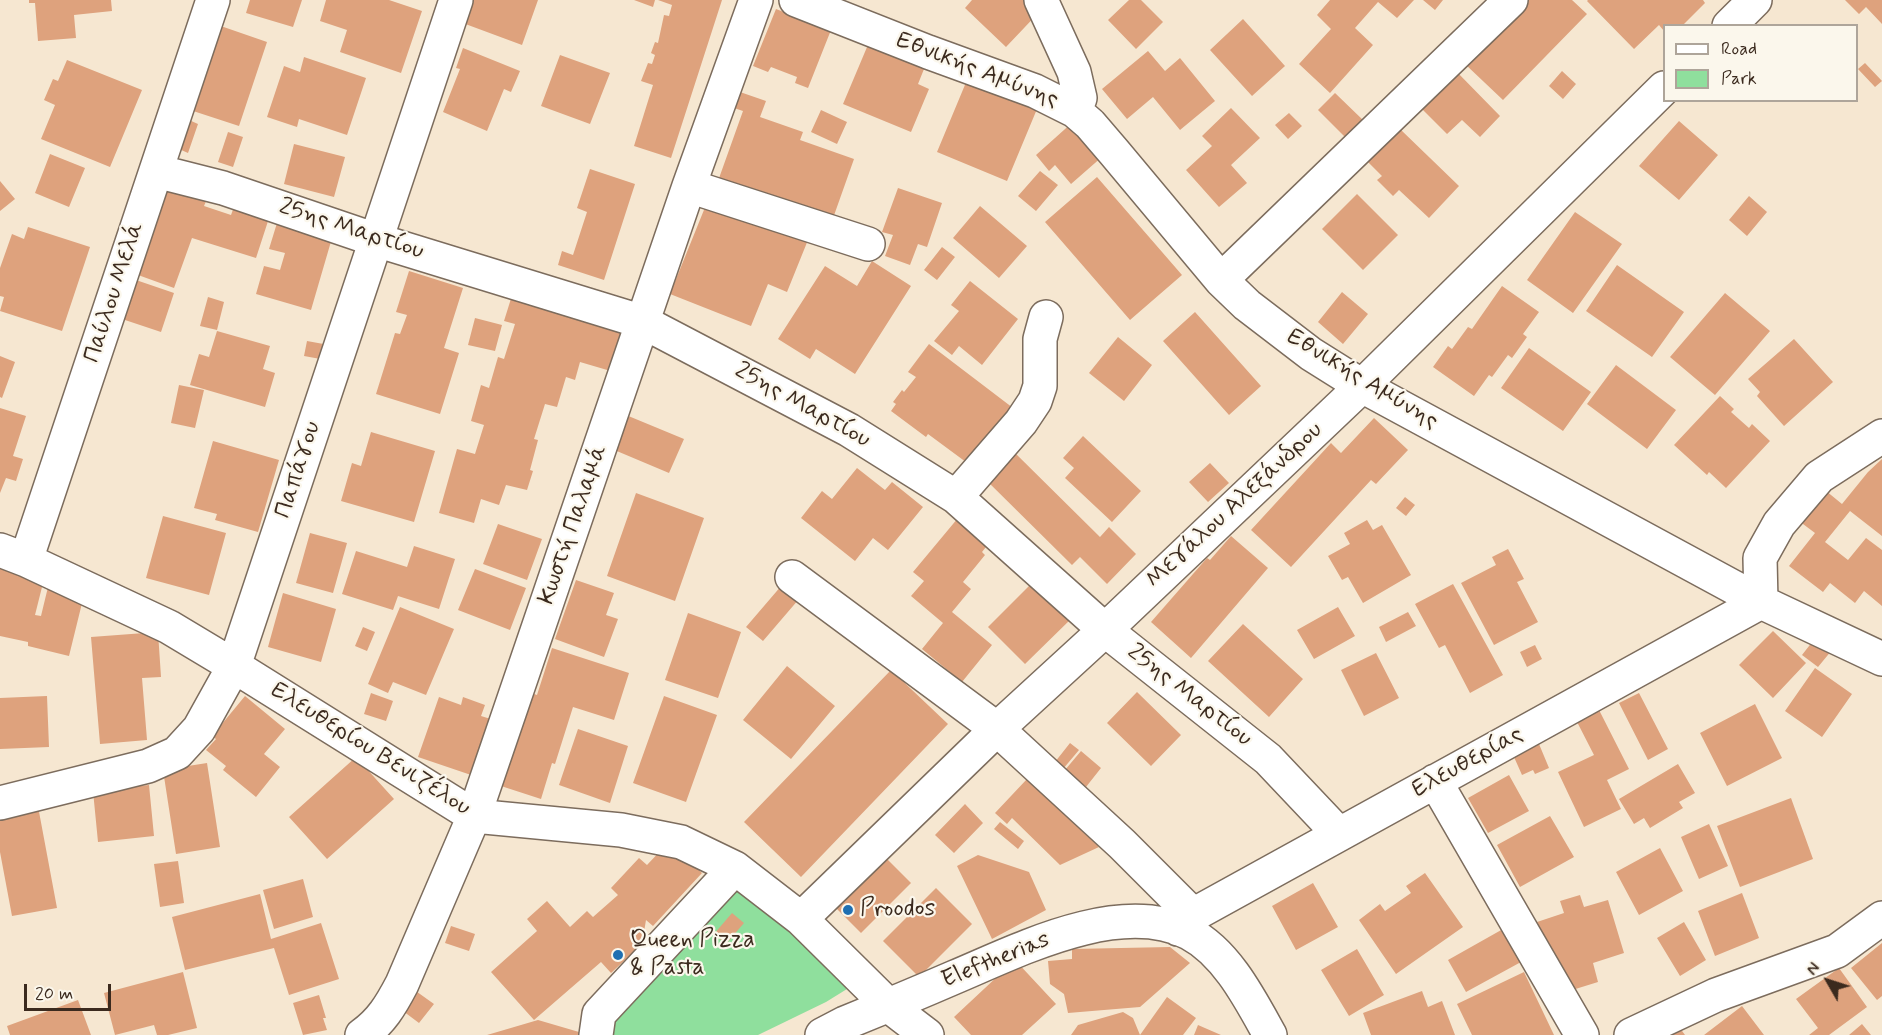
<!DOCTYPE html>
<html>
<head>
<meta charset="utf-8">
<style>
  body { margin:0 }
  #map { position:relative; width:1882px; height:1035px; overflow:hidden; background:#f6e7d1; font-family:Mynerve,sans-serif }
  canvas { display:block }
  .legend { position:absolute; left:1663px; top:24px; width:195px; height:78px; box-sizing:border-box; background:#fbf7ec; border:2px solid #aea59a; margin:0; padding:8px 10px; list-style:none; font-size:18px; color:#3b2a1e }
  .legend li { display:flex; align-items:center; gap:12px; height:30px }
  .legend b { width:30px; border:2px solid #aea59a }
  .north { position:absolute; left:1798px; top:951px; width:60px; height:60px; -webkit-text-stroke:4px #fbf7ec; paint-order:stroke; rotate:309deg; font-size:16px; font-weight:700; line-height:24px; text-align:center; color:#3b2a1e }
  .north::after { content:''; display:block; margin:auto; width:21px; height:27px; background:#3b2a1e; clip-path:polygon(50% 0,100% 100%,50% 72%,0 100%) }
  .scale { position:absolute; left:24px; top:984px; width:87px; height:27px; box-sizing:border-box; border:3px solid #3b2a1e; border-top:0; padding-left:8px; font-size:18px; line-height:21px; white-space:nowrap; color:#3b2a1e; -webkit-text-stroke:4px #fbf7ec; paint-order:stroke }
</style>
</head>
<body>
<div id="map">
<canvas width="1882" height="1035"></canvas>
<ul class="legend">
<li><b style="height:8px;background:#fff"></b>Road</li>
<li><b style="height:16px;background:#8fdf9d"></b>Park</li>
</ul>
<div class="north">N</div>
<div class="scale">20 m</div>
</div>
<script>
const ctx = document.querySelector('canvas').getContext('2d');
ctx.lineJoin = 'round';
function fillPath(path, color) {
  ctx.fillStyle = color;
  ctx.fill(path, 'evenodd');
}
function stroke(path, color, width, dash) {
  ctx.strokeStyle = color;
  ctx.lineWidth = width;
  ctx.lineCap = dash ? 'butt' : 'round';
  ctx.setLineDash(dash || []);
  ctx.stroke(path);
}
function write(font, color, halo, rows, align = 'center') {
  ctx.font = font + ' Mynerve,sans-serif';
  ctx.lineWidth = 4.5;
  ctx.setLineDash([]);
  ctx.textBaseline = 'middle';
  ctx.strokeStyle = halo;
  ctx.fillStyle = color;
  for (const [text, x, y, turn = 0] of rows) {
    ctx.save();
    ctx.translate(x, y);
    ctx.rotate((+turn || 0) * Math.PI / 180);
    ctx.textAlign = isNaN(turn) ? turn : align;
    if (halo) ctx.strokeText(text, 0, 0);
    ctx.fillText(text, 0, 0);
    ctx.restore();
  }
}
const green = new Path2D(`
  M742,884L783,918L847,989L826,1002L758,1035H606L607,1027Z`);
const building = new Path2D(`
  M29,0H111L112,11L74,15L76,38L38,41L35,3H29Z
  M250,0H302L293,27L246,13Z
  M326,0H389L422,11L401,73L340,52L347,30L320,21Z
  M468,0H538L522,45L460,22Z
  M634,0H655L653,7Z
  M658,0H722L671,158L634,146L653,85L641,81L648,63L652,64L655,55L651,53L655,42L658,43L664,15L669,16L672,5Z
  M972,0H1035L1043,8L1006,47L965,8Z
  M1129,0H1141L1163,22L1136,49L1108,20Z
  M1330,0H1414L1397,18L1378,2L1355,28L1373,45L1330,93L1299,64L1331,29L1317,15Z
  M1423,0H1443L1435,10Z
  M1528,0H1572L1587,14L1503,100L1465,64Z
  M1588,0H1703L1705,3L1682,26H1664V31L1659,25L1634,49L1587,1Z
  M1845,0H1882V24L1866,7L1859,14Z
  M776,9L831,30L808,88L795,83L797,77L771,67L768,72L753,66Z
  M1243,19L1285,66L1252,96L1210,50Z
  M215,24L267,42L239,126L187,109Z
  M870,40L926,64L918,84L929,89L911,132L843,104Z
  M463,48L520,71L511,92L504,89L487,131L443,112L460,69L456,68Z
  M1148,51L1165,71L1180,58L1215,101L1180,130L1153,97L1127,119L1102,89Z
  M560,55L610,73L590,124L541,106Z
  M304,57L366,78L347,135L299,119L297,127L267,117L284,66L300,72Z
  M67,60L142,90L110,167L41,139L55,105L44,100L53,79L58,81Z
  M1865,63L1882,81L1875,87L1858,69Z
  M1455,70L1500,116L1480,137L1462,120L1447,134L1419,106Z
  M1562,71L1576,84L1563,99L1549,86Z
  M967,80L1037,109L1007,181L937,152Z
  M740,92L766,101L760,117L803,132L800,140L854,159L832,221L718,181L743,111L734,108Z
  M1335,93L1364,121L1346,138L1318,110Z
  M1231,108L1260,138L1231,165L1247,183L1219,207L1186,170L1212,146L1202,136Z
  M821,110L847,122L837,144L811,132Z
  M1289,113L1302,126L1288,139L1275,125Z
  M189,120L198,124L188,153L179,149Z
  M1074,121L1103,156L1071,184L1055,165L1049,171L1036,155Z
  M1679,121L1718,155L1679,200L1639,166Z
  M1400,129L1459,186L1429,218L1399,190L1393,196L1377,180L1382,176L1368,162Z
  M228,132L243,137L233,167L218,162Z
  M294,144L345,157L334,197L284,184Z
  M50,154L85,168L69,207L35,193Z
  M590,169L635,184L604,280L558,265L562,251L573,255L587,212L577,208Z
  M1040,171L1058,185L1036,211L1018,196Z
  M1097,177L1182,275L1130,320L1045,222Z
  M0,181L15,199L0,211Z
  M160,182L207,199L204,206L231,215L235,204L270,215L256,258L192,238L174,288L127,271Z
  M898,188L942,203L927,247L918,244L910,265L885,256L893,235L882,232Z
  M1357,194L1398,235L1363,270L1322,229Z
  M710,195L810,235L787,292L768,284L751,326L670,294Z
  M1749,196L1767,212L1747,236L1729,220Z
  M980,206L1027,246L999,278L953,238Z
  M1575,212L1622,244L1573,313L1527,280Z
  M277,223L332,238L311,310L256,294L264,266L280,270L285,253L269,249Z
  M28,227L90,247L62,331L0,311L4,297L0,296V268L12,234L24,239Z
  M942,247L955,257L937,280L924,270Z
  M872,261L911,286L855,374L816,349L810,359L778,339L825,266L857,286Z
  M1617,265L1684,312L1652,357L1586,311Z
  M409,271L463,288L444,348L459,353L440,414L376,394L395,333L400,334L407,315L396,312Z
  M133,279L174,293L161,332L119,318Z
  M970,281L1018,319L982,365L959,346L952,355L934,341L959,311L951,305Z
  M1502,286L1539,312L1523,334L1527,337L1512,358L1508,355L1492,377L1489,375L1474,396L1433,367L1448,346L1452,349L1468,327L1472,329Z
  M514,289L629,323L614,372L580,362L575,380L566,377L557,407L545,404L534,439L538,440L530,470L533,471L527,490L506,485L499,505L481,499L474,523L439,513L457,449L475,454L484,425L471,421L481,385L489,388L498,357L504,359L515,324L504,321Z
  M1342,292L1368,314L1343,344L1318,322Z
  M1725,293L1770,331L1715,395L1670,357Z
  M208,297L224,302L217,330L200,326Z
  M1195,312L1261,386L1229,415L1163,341Z
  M475,318L502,325L495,351L468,345Z
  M217,331L270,346L263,369L275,373L265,407L190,385L199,354L209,357Z
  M1118,337L1152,365L1124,401L1089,373Z
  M1794,339L1833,382L1784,426L1757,396L1760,392L1748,379Z
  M307,341L329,345L326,360L304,356Z
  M929,344L1017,411L974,468L928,434L926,437L891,411L896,404L893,402L902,390L904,392L916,377L908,372Z
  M1529,348L1591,392L1563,431L1501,388Z
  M0,356L15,362L2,398L0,397Z
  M1616,365L1676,410L1647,449L1587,404Z
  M179,385L204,390L195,428L171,423Z
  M1720,396L1734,409L1731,412L1749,428L1752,424L1770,441L1726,488L1709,472L1707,475L1674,445Z
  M0,408L26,416L13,456L23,459L16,481L6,478L0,493Z
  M626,415L684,439L669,473L612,449Z
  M1374,418L1408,450L1376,484L1371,480L1291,567L1251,530L1331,443L1341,453Z
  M371,432L435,451L414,522L341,501L352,463L361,466Z
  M1083,436L1141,491L1112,522L1065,478L1074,468L1063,458Z
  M213,441L279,460L258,532L215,520L217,514L194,508Z
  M1011,449L1100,537L1109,527L1136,554L1107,584L1080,557L1072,565L983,477Z
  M1882,459V536L1850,511L1825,542L1848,560L1866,538L1882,550V606L1864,591L1855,603L1830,583L1823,592L1789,566L1815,533L1795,518L1820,486L1842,504L1868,472Z
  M1210,463L1229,483L1208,502L1189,482Z
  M857,468L885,490L892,482L923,507L888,550L873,538L855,561L801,518L822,491L832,499Z
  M636,493L704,518L675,601L607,576Z
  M1405,497L1415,505L1406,516L1396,508Z
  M963,512L993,538L982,552L985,555L963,582L971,589L952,612L992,645L962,682L922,649L943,623L911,596L924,581L913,572Z
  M163,516L226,533L209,595L146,578Z
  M1367,520L1373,530L1382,525L1411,575L1363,603L1348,577L1342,580L1328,556L1350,544L1344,533Z
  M498,524L542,539L527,580L483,564Z
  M310,533L347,543L333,593L296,583Z
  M1231,536L1268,568L1191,658L1151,622L1207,558L1210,560Z
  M414,546L455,559L439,609L398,596L393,610L342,594L356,551L407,567Z
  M1508,549L1524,579L1517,582L1538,622L1494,645L1461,583L1496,565L1492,557Z
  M0,564L45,575L35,615L41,616L48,587L84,595L69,656L28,646V642L0,636Z
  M475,569L526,588L510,630L458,610Z
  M1036,579L1073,617L1025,664L988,627Z
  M576,580L614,593L606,615L618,619L604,657L555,639Z
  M1453,584L1503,675L1470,693L1445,645L1439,648L1415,604Z
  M782,585L799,599L763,641L746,627Z
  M283,593L336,609L321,662L268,647Z
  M400,607L454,629L426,695L393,682L388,693L368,684Z
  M1338,607L1355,636L1314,659L1297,630Z
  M1408,612L1416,626L1386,642L1379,627Z
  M688,613L741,632L718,698L665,680Z
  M1243,624L1303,679L1269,717L1208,661Z
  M363,627L375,632L367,651L355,646Z
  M1773,631L1806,663L1773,698L1739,665Z
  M158,632L161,677L142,678L147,740L100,744L91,637Z
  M1816,637L1832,650L1818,667L1802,655Z
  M1535,645L1542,659L1527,667L1520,652Z
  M552,648L629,673L614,720L573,707L555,764L552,763L541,799L501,786L531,693L537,695Z
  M1376,653L1399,698L1364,716L1341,670Z
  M787,666L835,706L791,759L743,720Z
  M1815,668L1852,694L1822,737L1785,711Z
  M891,670L948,724L801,877L744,822Z
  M1137,692L1181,735L1151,766L1107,723Z
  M371,693L393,701L386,721L364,714Z
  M1639,693L1668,749L1648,760L1619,703Z
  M47,696L49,747L0,749V698Z
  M245,696L285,729L264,754L280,767L256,797L223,770L226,766L206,750L216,739L212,736Z
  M664,696L717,715L686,802L633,783Z
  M439,697L461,705L463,697L485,705L481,716L494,720L474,776L418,757Z
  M1755,704L1782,758L1727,786L1700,733Z
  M1597,706L1629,769L1607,780L1621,809L1584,827L1558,772L1594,755L1575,718Z
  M578,729L628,746L610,803L559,785Z
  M1070,743L1079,750L1063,769L1055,762Z
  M1539,744L1549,768L1535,774L1533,770L1522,775L1514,757Z
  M1081,751L1101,768L1086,787L1065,770Z
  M356,757L394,799L327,859L289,817Z
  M207,763L220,847L176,854L163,770Z
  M1678,764L1695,793L1679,802L1683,808L1650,828L1644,818L1634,824L1619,799Z
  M1509,775L1529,811L1488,833L1468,798Z
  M1027,779L1099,847L1060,865L1012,818L1007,824L995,813Z
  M149,785L154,836L98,842L93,791Z
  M1791,798L1813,859L1740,887L1717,826Z
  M37,801L57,908L12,916L0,852V809Z
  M965,804L983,823L954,853L935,835Z
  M1550,816L1574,857L1520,887L1497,845Z
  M1000,822L1024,841L1018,849L994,829Z
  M1709,824L1728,866L1699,879L1681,837Z
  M665,846L679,851L702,873L653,926L646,920L642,944L611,973L601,962L534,1020L491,972L537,931L527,919L547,901L570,927L587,911L593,917L618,895L611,888L639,858L647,865Z
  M1660,848L1683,891L1639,915L1616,872Z
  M879,851L911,883L861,933L826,898Z
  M978,855L1029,872L1046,910L992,939L957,866Z
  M178,861L184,903L160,907L154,864Z
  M1425,873L1463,927L1396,974L1359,920L1380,904L1385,911L1411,893L1406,886Z
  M303,879L313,917L274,929L263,890Z
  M1313,883L1338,927L1296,950L1272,906Z
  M936,888L972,924L919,977L883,941Z
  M1742,893L1759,938L1715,956L1698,911Z
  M260,894L271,939L321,923L339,979L289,995L274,948L185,970L172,917Z
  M1580,895L1584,907L1608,900L1624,953L1593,963L1598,982L1569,991L1553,976L1537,922L1564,913L1560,901Z
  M732,913L744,923L726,944L714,934Z
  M1684,922L1706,960L1680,976L1657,938Z
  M451,926L475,934L469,951L445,943Z
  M1503,929L1521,962L1466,992L1448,960Z
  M1882,943V996L1877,1000L1851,968Z
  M1170,947L1190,963L1140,1007L1068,1013L1064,994L1050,984L1048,961L1072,959V949Z
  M1357,949L1384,995L1349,1016L1321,970Z
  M1015,960L1056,1004L1022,1035H971L954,1017Z
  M1839,968L1867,1007L1829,1035H1809L1818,1028L1796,999Z
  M183,972L197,1028L168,1035H157L154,1025L115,1035L104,993Z
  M1524,972L1554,1035H1472L1457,1004Z
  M413,989L434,1004L419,1023L399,1008Z
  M1422,991L1428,1007L1442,1001L1455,1035H1371L1363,1013Z
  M319,995L326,1018H323L327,1030L303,1035L293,1003Z
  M1167,997L1196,1018L1183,1035H1140Z
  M78,1000L91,1035H10L7,1026Z
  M1742,1006L1764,1035H1704Z
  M1123,1012L1133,1018L1140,1035H1071L1078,1025Z
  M538,1020L579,1032L580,1035H487Z
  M1674,1020L1685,1035H1653Z
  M1862,1024L1871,1035H1849Z
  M1198,1025L1221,1035H1194Z`);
const minor = new Path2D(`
  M796,0L928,52L1035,91L1075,111L1090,124L1114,152L1221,280L1247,305L1311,354L1362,386L1761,602L1882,659
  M1041,0L1074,72L1080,98L1075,111
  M1729,26L1755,0
  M156,171L223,188L376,240L643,322L849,430L956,497L1105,630L1268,759L1339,834
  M689,186L868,244
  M1221,280L1511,0
  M956,497L1021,422L1035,401L1040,386V339L1046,317
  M0,550L26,560L169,627L234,666L474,816L621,830L681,842L735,868L801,919L889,1006L927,1035
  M26,560L213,0
  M792,577L997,729L1122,844L1193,915
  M1435,781L1582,1035
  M0,803L148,766L177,753L199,729L234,666L456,0
  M801,919L997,729L1105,630L1362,386L1664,88
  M1178,929L1193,915L1761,602L1760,558L1779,524L1819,477L1882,436
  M362,1035C381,1022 391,1005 402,984L474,816L689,186L756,0
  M596,1035L599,1014L735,868
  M822,1035L845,1023C882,1008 918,993 955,977C1019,950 1120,898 1189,933C1227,953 1250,999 1270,1035
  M1631,1035L1716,995L1837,951L1882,918`);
const markers = [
  [848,910,6,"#1f6fb2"],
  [618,955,6,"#1f6fb2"]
];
const streetNames = [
  ["Εθνικής Αμύνης",977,71,21],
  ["25ης Μαρτίου",351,230,18],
  ["Παύλου Μελά",115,293,-72],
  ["Εθνικής Αμύνης",1362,380,31],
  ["25ης Μαρτίου",802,406,29],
  ["Παπάγου",299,470,-72],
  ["Μεγάλου Αλεξάνδρου",1235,506,-43],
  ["Κωστή Παλαμά",574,525,-71],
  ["25ης Μαρτίου",1189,696,38],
  ["Ελευθερίου Βενιζέλου",370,750,32],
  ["Ελευθερίας",1468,763,-29],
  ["Eleftherias",996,961,-22]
];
const poiNames = [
  ["Proodos",860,910],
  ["Queen Pizza",630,941],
  ["& Pasta",630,969]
];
fillPath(green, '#8fdf9d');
fillPath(building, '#dea27d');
stroke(minor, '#7c6c5d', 36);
stroke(minor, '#fff', 33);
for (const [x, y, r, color] of markers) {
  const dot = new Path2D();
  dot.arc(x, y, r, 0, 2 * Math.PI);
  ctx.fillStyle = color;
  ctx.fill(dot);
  stroke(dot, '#fbf7ec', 2);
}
write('24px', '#3b2a1e', '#fbf7ec', streetNames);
write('24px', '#3b2a1e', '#fbf7ec', poiNames, 'left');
</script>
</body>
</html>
